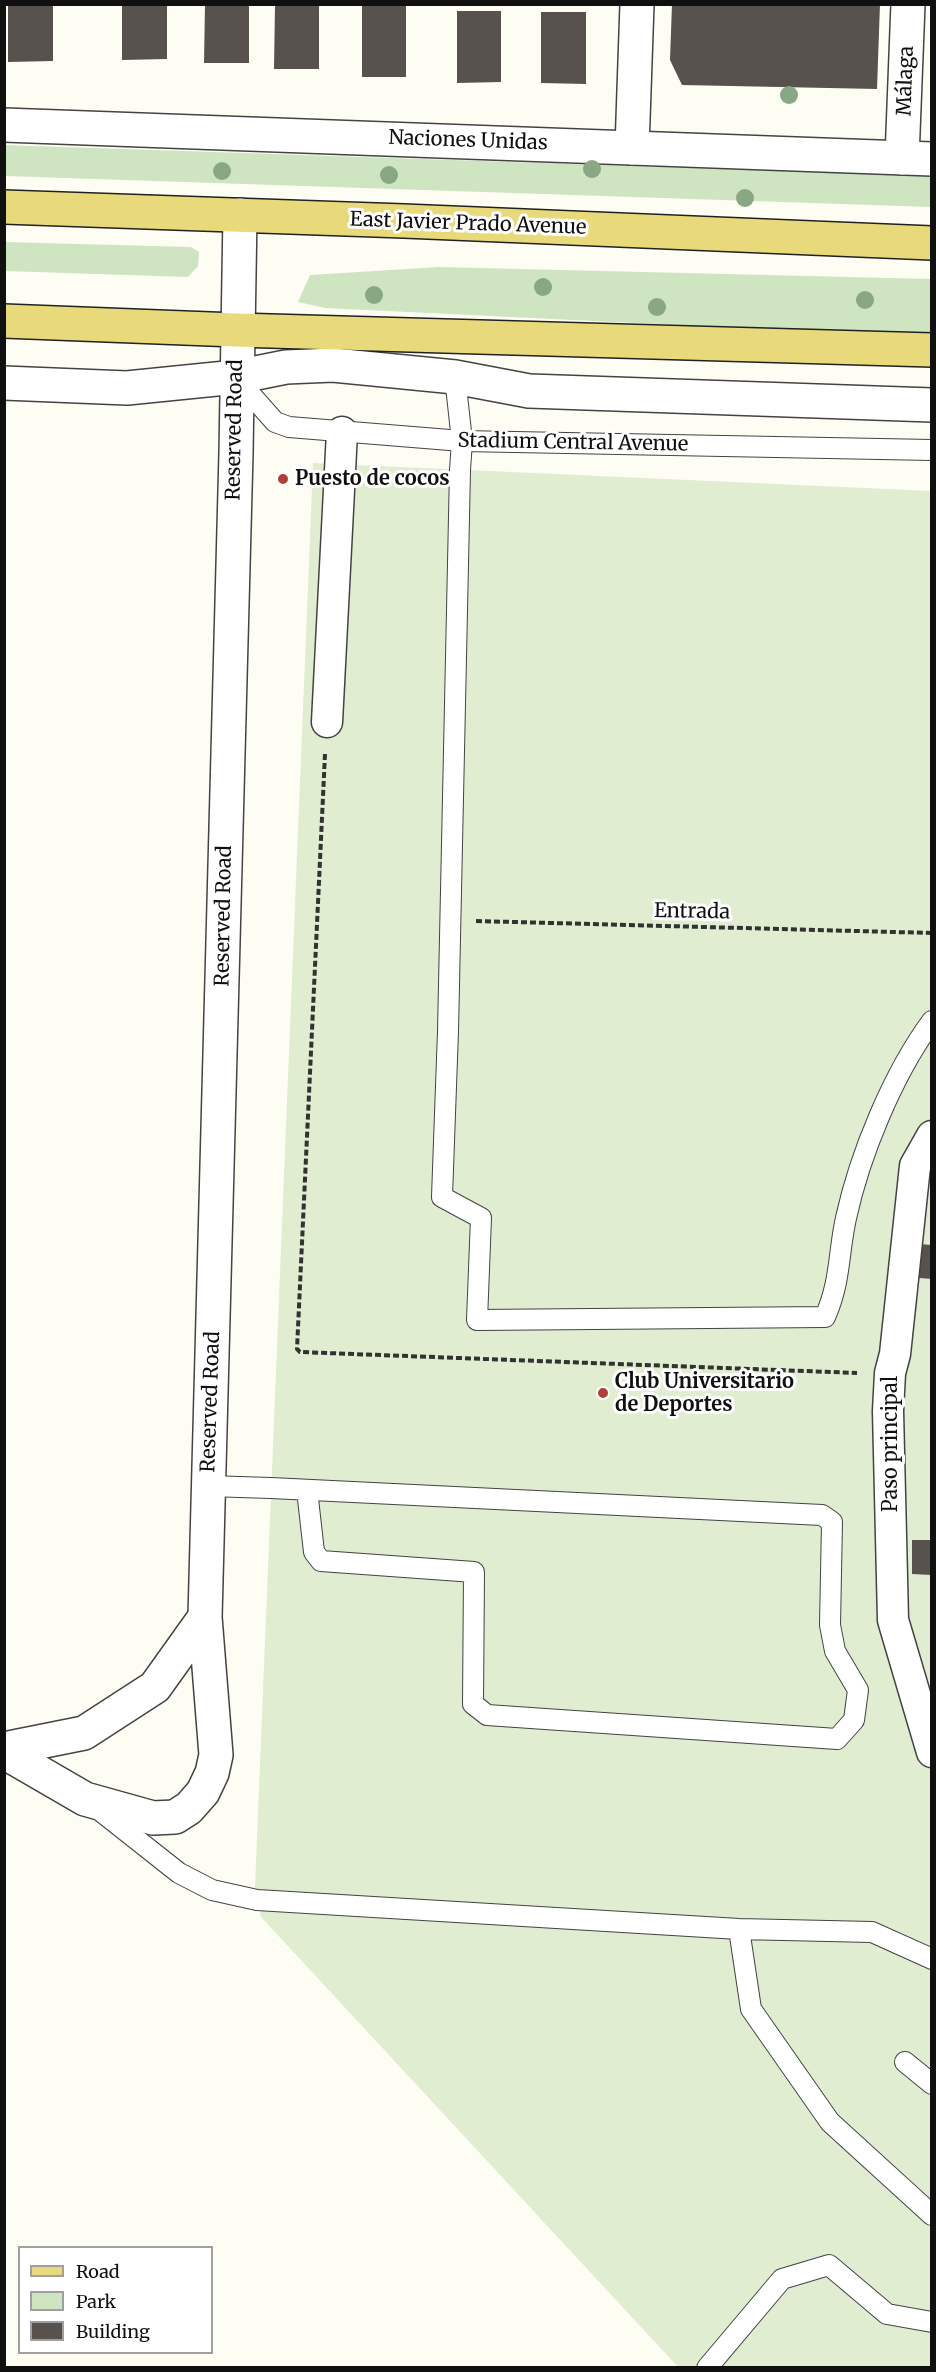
<!DOCTYPE html>
<html>
<head>
<meta charset="utf-8">
<style>
  body { margin:0 }
  #map { position:relative; width:936px; height:2372px; overflow:hidden; background:#fefdf4; font-family:Merriweather,serif }
  canvas { display:block }
  .frame { position:absolute; inset:0; border:6px solid #101010; pointer-events:none }
  .legend { position:absolute; left:18px; top:2246px; width:195px; height:108px; box-sizing:border-box; background:#fff; border:2px solid #9f9f9f; margin:0; padding:8px 10px; list-style:none; font-size:18px; color:#101010 }
  .legend li { display:flex; align-items:center; gap:12px; height:30px }
  .legend b { width:30px; border:2px solid #9f9f9f }
</style>
</head>
<body>
<div id="map">
<canvas width="936" height="2372"></canvas>
<div class="frame"></div>
<ul class="legend">
<li><b style="height:8px;background:#e8da7a"></b>Road</li>
<li><b style="height:16px;background:#cfe5c1"></b>Park</li>
<li><b style="height:16px;background:#57524d"></b>Building</li>
</ul>
</div>
<script>
const ctx = document.querySelector('canvas').getContext('2d');
ctx.lineJoin = 'round';
function fillPath(path, color) {
  ctx.fillStyle = color;
  ctx.fill(path, 'evenodd');
}
function stroke(path, color, width, dash) {
  ctx.strokeStyle = color;
  ctx.lineWidth = width;
  ctx.lineCap = dash ? 'butt' : 'round';
  ctx.setLineDash(dash || []);
  ctx.stroke(path);
}
function write(font, color, halo, rows, align = 'center') {
  ctx.font = font + ' Merriweather,serif';
  ctx.lineWidth = 6;
  ctx.setLineDash([]);
  ctx.textBaseline = 'middle';
  ctx.strokeStyle = halo;
  ctx.fillStyle = color;
  for (const [text, x, y, turn = 0] of rows) {
    ctx.save();
    ctx.translate(x, y);
    ctx.rotate((+turn || 0) * Math.PI / 180);
    ctx.textAlign = isNaN(turn) ? turn : align;
    if (halo) ctx.strokeText(text, 0, 0);
    ctx.fillText(text, 0, 0);
    ctx.restore();
  }
}
const green = new Path2D(`
  M4,145L931,176V207L5,176Z
  M5,242L191,247L199,252L198,266L188,277L5,271Z
  M439,267L931,279V336L821,332L325,308L298,302L310,275Z`);
const pitch = new Path2D(`
  M313,463L931,491V2367H678L261,1917L255,1887Z`);
const building = new Path2D(`
  M8,4H53V61L8,62Z
  M205,4H249V63H204Z
  M672,4H880L877,89L682,85L670,60Z
  M122,5H167V59L122,60Z
  M275,5H319V69H274Z
  M362,5H406V77H362Z
  M457,11H501V82L457,83Z
  M541,12H586V84L541,83Z
  M919,1244L932,1245V1279L919,1278Z
  M912,1540H932V1575L912,1574Z`);
const path = new Path2D(`
  M325,754L297,1349L300,1352L857,1373
  M476,921L932,933`);
const service = new Path2D(`
  M455,377L462,441L460,470L448,1031L442,1197L481,1218L477,1320L825,1317C841,1281 838,1254 846,1218C860,1154 893,1074 932,1021
  M237,379L275,422L289,427L462,441L932,450
  M208,1486L271,1488L822,1515L832,1522L830,1625L835,1651L858,1690L854,1720L837,1739L487,1715L473,1704L474,1572L321,1561L314,1552L307,1490
  M98,1809L179,1873L212,1890L257,1900L739,1929L872,1932L932,1959
  M739,1929L751,2009L830,2122L932,2215
  M905,2062L932,2084
  M707,2368L782,2279L829,2265L887,2314L932,2322`);
const pedestrian = new Path2D(`
  M327,722L342,432
  M932,1136L915,1166L895,1354L890,1373L888,1411L893,1620L932,1752`);
const minor = new Path2D(`
  M632,148L637,4
  M902,158L908,4
  M4,1749L84,1733L155,1687L205,1617
  M4,1752L85,1799L153,1818L175,1817L189,1808L203,1792L212,1773L216,1755L205,1617L236,453L240,215`);
const tertiary = new Path2D(`
  M4,125L932,159
  M4,383L127,388L236,377L286,367L333,365L455,377L529,391L932,405`);
const primary = new Path2D(`
  M4,207L404,221L932,243
  M4,321L236,330L932,350`);
const trees = [
  [789,95],
  [592,169],
  [222,171],
  [389,175],
  [745,198],
  [543,287],
  [374,295],
  [865,300],
  [657,307]
];
const markers = [
  [283,479,6,"#b04038"],
  [603,1393,6,"#b04038"]
];
const streetNames = [
  ["Málaga",906,81,-88],
  ["Naciones Unidas",468,141,2],
  ["East Javier Prado Avenue",468,224,2],
  ["Reserved Road",235,430,-89],
  ["Stadium Central Avenue",573,443,1],
  ["Entrada",692,912,1],
  ["Reserved Road",224,916,-89],
  ["Reserved Road",211,1402,-88],
  ["Paso principal",891,1444,-90]
];
const poiNames = [
  ["Puesto de cocos",295,479],
  ["Club Universitario",615,1382],
  ["de Deportes",615,1405]
];
fillPath(green, '#cfe5c1');
fillPath(pitch, '#e0edd1');
fillPath(building, '#57524d');
stroke(service, '#434343', 22);
stroke(pedestrian, '#434343', 33);
stroke(minor, '#434343', 36);
stroke(tertiary, '#434343', 36);
stroke(primary, '#212121', 36);
stroke(path, '#323232', 4, [6, 3]);
stroke(service, '#fff', 20);
stroke(pedestrian, '#fff', 30);
stroke(minor, '#fff', 33);
stroke(tertiary, '#fff', 33);
stroke(primary, '#e8da7a', 33);
ctx.fillStyle = '#8aa783';
for (const [x, y] of trees) {
  ctx.beginPath();
  ctx.arc(x, y, 9, 0, 2 * Math.PI);
  ctx.fill();
}
for (const [x, y, r, color] of markers) {
  const dot = new Path2D();
  dot.arc(x, y, r, 0, 2 * Math.PI);
  ctx.fillStyle = color;
  ctx.fill(dot);
  stroke(dot, '#fff', 2);
}
write('20px', '#101010', '#fff', streetNames);
write('bold 20px', '#101010', '#fff', poiNames, 'left');
</script>
</body>
</html>
